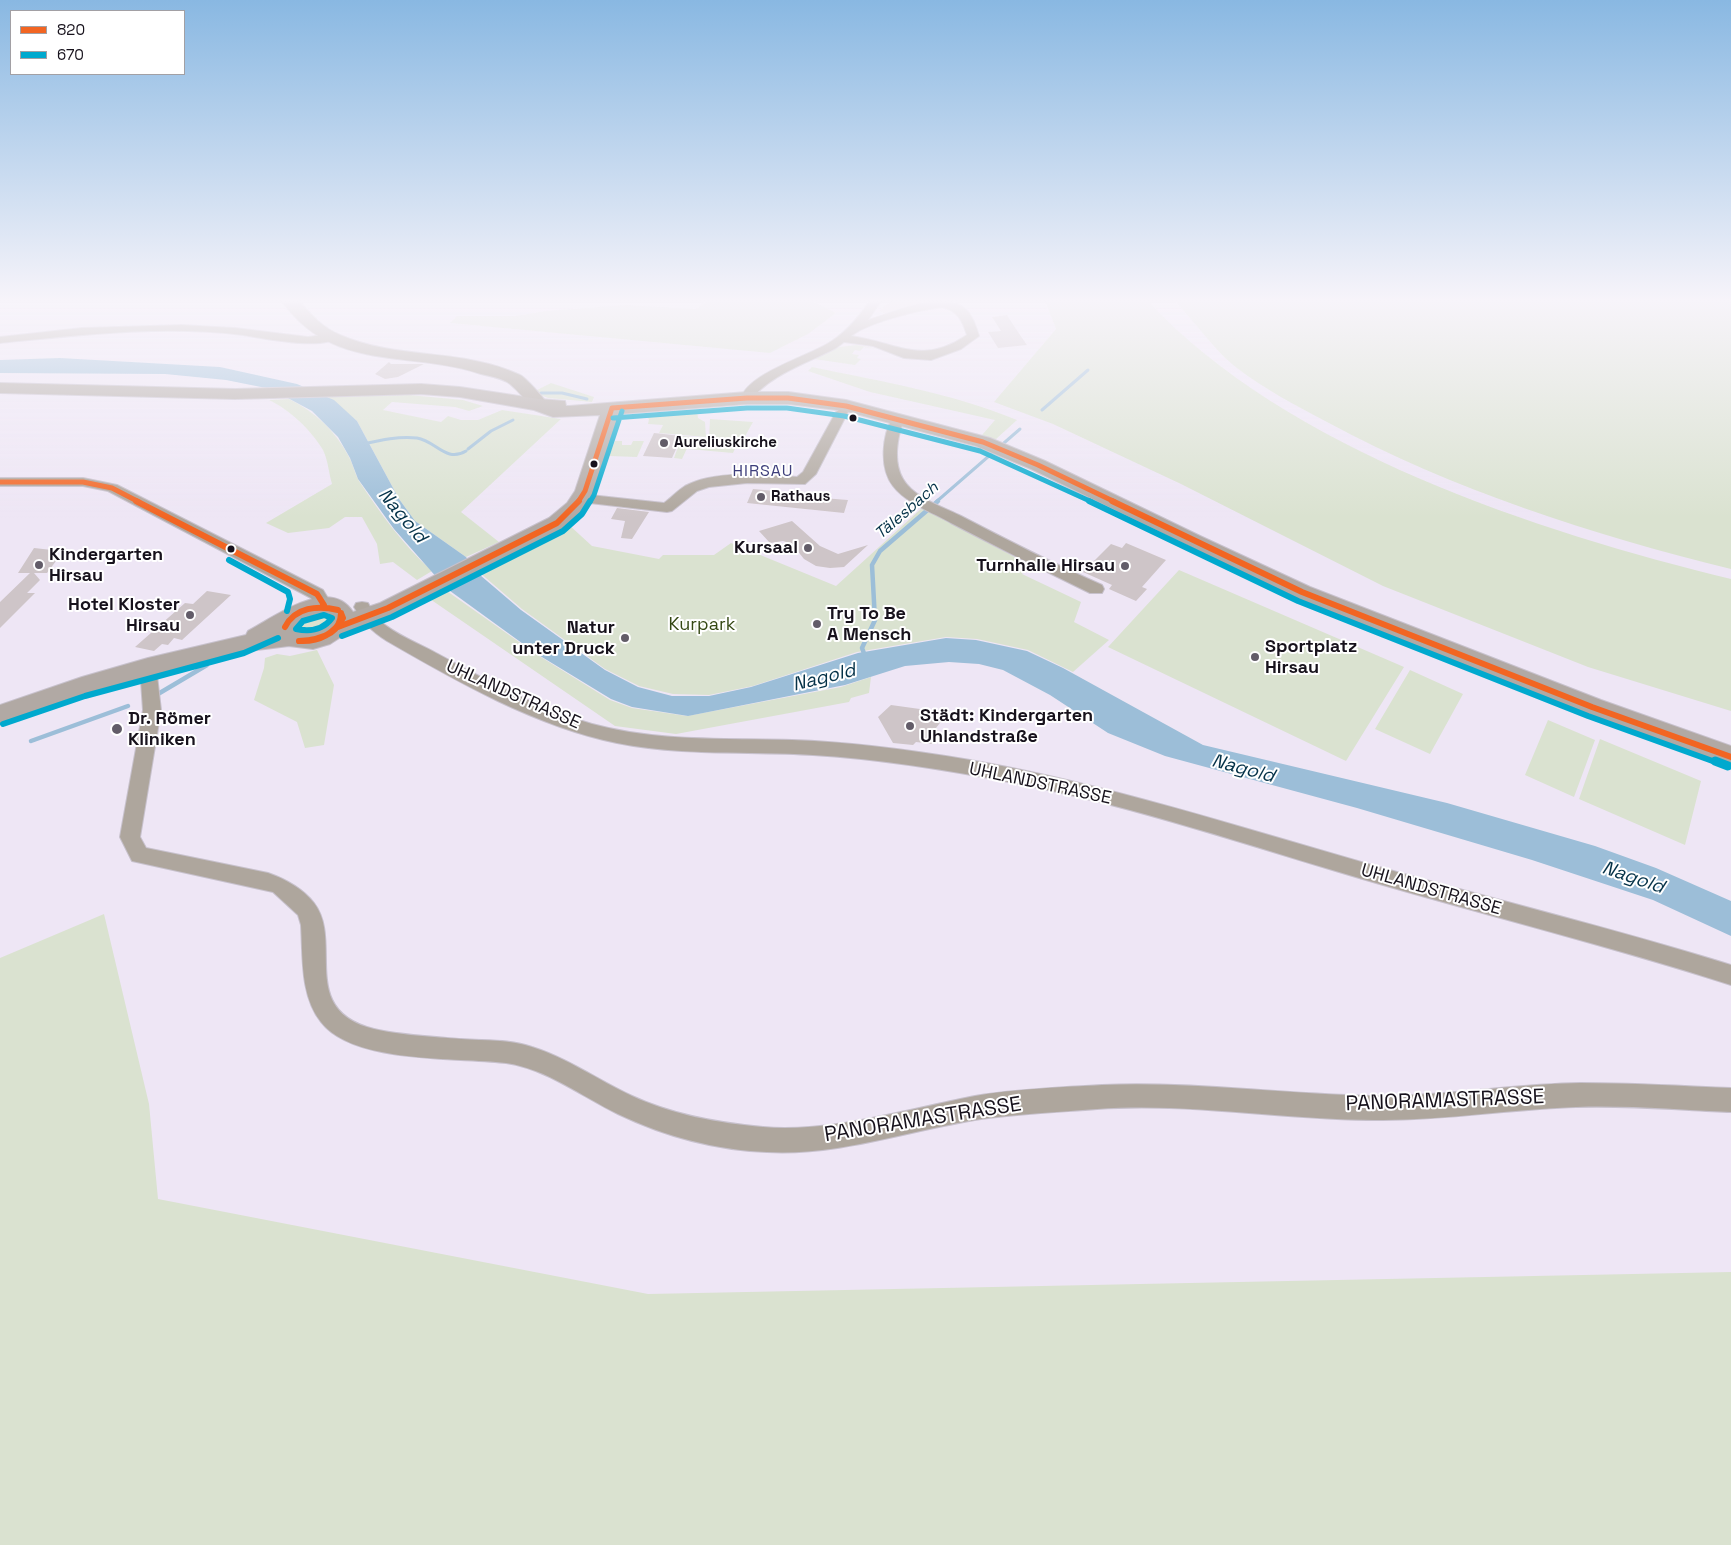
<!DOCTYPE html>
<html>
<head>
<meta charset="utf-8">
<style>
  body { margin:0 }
  #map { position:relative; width:1731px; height:1545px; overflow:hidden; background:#eee6f5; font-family:"Space Grotesk",sans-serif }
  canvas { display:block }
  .legend { position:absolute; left:10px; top:10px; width:175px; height:65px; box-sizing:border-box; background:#fff; border:1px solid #a2a0a4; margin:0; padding:6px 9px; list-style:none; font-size:15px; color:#17121c }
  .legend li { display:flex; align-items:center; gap:10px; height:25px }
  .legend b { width:25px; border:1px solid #a2a0a4 }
</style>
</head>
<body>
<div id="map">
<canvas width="1731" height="1545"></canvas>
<ul class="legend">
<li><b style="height:6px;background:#f26522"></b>820</li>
<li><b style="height:6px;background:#00a9ce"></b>670</li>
</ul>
</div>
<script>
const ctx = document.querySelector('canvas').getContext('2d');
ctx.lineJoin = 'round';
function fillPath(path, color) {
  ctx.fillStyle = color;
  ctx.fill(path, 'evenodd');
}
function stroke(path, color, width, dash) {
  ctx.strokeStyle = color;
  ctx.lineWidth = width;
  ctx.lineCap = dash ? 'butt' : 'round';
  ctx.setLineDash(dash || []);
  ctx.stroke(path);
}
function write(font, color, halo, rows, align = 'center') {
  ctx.font = font + ' "Space Grotesk",sans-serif';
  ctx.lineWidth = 4;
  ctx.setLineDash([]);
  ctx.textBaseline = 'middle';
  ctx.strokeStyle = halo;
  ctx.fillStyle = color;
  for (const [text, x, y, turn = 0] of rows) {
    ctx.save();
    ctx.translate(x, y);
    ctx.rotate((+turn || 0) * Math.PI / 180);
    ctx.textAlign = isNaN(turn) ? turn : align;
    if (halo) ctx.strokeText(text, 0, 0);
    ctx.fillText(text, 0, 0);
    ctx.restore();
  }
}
const commercial = new Path2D(`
  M892,301H926L890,316L879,311Z`);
const green = new Path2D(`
  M706,301H812L836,313L808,334L770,353L450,323L457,316H516L546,311L626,305L697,309Z
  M1045,301H1148C1286,450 1538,532 1731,579V711L1588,667L1383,586L1181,484L1053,424L994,402L1056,329Z
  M1175,301H1731V569C1593,535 1453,490 1327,422C1297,406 1264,389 1237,368C1217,353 1193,320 1175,301Z
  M857,345L878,349L864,347L860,351L855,350L852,354L859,355L857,358L861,359L855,365L814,359L839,347Z
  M812,367C884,382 948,392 1017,420L995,440L982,435L995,420L870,392L808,371Z
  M551,383L594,397L592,402L548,398L533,392Z
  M409,395L463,400L483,406L469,411L455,407L392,402L383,410L441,422L448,416L461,420H478L502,410L561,419L461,512L499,542L466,557L415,521L399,499L357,421L328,397Z
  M289,399C315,412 335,430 349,457C353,464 355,474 359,481C380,513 404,546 432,571L417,580L393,562L380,564L377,544L362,517H345L329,528L288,533L266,523L332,484C329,474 328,460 323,450C311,430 290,410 269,400Z
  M685,410H697L698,418L705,422L706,437L659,433L663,425L648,424L649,419L644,414Z
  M710,419L753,422L743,440L709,437Z
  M682,436L693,437L692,441L737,444L733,453L688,449L690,442L682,459L674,458Z
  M615,441H622V445H631L633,441H644L637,457L609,456Z
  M922,508L1028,564L1022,574L1081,602L1074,622L1109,640L1073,672L1028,650L977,639L946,637L857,652L753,686L709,695L673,694L639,686L605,669L522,609L479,572L568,524L592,546L659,559L663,555H714L731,543L836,586Z
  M1179,570L1404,667L1346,761L1108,647Z
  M444,589L536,654L610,700L632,708L687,716L841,687L871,677L869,693L851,698L849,702L676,734L615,726L427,597L434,593L442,594Z
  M316,614L330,616L331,619L329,626L309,635L297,631L298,624Z
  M317,650L334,685L324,745L305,748L297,722L254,700L264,668L265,658L277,654L290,656Z
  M1410,670L1463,694L1430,754L1375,729Z
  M1548,720L1595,740L1574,797L1525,775Z
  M1600,739L1701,781L1685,845L1579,799Z
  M104,914L149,1104L158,1199L648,1294L1731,1272V1545H0V958Z`);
const water = new Path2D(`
  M60,358L220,367L297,384L334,400L357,421L399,499L415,521L466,557L480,575L521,610L605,670L638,687L672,696H709L751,687L858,653L946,638L976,640L1027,651L1063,668L1203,745L1447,803L1595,846L1656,868L1731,901V936L1653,900L1532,860L1357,808L1165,756L1108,733L1050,695L1003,670L979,664L949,662L905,666L845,685L688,716L632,707L611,699L537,654L446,588L394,529L358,479L350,458L338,437L312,411L271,389L226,380L165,374L0,373V360Z`);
const streamFar1 = new Path2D(`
  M541,393H562L587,399
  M1042,410L1088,370
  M363,444C381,440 399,436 417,438C436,441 446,463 466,451
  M468,449L491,431L513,420
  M936,502L1020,429`);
const stream = new Path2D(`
  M865,656L862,648L875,620L872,565L880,551L938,501
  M158,694L207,665
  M31,741L128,706`);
const building = new Path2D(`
  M1007,315L1016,329L1027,345L998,348L988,332L1001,331L992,317Z
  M389,362L391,364H424L398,377L385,379L375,374Z
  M654,433L682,436L672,458L643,456Z
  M753,489L786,492L785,495L848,500L844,513L747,503Z
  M617,508L649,512L632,539L621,538L625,521L611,519Z
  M792,521L820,546L838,554L868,545L844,567L830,568L816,566L804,559L792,544L783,541L770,543L759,531Z
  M1126,543L1166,560L1142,587L1147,589L1136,601L1109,589L1112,585L1083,572L1111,544L1122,548Z
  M34,548L52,550L59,557L47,573H34L40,580L27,593H35L0,628V602L30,573H18Z
  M207,591L231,595L182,640L174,638L168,645L162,644L154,651L135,647L185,603L193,604Z
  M891,705L927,710L930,716L943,719L936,728L941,735L932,744L916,742L913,745L893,743L878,717Z`);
const minor = new Path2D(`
  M870,301H881L868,320C894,313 954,283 972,318C975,323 977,330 979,336L961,349L931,360L904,358L873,346L844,342L836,348C810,362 766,376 751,401H743L741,398C748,374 805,357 827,344C845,334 858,318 870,301ZM942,307C958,311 962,320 967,335C921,366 899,343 851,336C869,322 919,310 942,307Z
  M182,325L235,328L308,337L331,334L337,337C324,351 262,338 243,335C163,325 80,335 0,343V337L82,328Z
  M842,408L848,412L816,474L805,484L747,483L709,487L697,491L672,511L667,512L581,502L574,498L581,494L664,503C671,498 677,491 685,486C714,470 765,474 797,477L803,472L836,412Z
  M898,416L904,420C897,437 893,462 903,479C914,498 943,507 961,516C1007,540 1054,564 1102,585L1104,589L1102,593H1090C1043,570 997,547 951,523C932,512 907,504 893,486C879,468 882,435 893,417Z
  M0,478H83L117,485L323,590L332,605L330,609H318L311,598L108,491L83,486H0Z
  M362,602L368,603C371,609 375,616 380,621C396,635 418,643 436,653C486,680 537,708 592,724C658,742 725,738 792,740C851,742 911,750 970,760C1107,784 1239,827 1372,865C1492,899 1612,928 1731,965V985C1611,946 1488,916 1366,880C1250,846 1134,806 1014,783C948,770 880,759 813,755C748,751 681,756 617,743C535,726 458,682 387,641C371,631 363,622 354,607L356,603Z
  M148,661L154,663L156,667L161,710L140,837L146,848L268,873C285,879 302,888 314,903C344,942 297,1010 374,1029C398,1035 435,1037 461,1039C485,1041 509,1039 532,1047C567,1058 598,1080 632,1096C673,1115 718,1123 763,1127C829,1133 909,1109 975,1096C1013,1089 1064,1087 1102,1085C1195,1081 1288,1095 1381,1096C1447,1096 1513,1084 1580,1083C1630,1083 1681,1086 1731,1088V1112C1680,1110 1627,1105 1576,1107C1512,1109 1447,1120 1383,1120C1288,1121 1192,1102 1097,1109C1058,1112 1019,1114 981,1119C910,1130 840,1156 767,1152C716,1150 664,1136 618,1114C581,1096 547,1069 506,1063C457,1057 353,1064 321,1022C300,995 303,957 301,925L298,915L273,892L132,861L120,837L143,710L140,667L142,663Z`);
const secondary = new Path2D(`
  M282,301H299C311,315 323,328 340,335C397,360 463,348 520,375C525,377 545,399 548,405L546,409H532C527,401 517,390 510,384C503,378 489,376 481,374C409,350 332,373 282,301Z`);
const primary = new Path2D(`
  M0,383L235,389L421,384L460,387L539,399L565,401L566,406H569L747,392H788L846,400L990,438L1045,461L1200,536L1310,587L1601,700L1731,746V767L1583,714L1294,597L1031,469L976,446L845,411L788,404H747L620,414L595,491L582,511L565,528L396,613L347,633L330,644L313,649L289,646L241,652L91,692L0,724V705L82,677L148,658L246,635L248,631C274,617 330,575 353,612L380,603L549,518L567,503L575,491L600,415L553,417L534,410L460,397L421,394L235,399L0,393ZM328,613L331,616C329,630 308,637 297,630L299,624L316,614Z`);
const bus1Far1 = new Path2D(`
  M612,408L747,398H788L846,406L983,442L1038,465L1115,502
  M0,482H83L112,488L139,502
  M578,502L585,491L612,408`);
const bus1 = new Path2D(`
  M136,501L317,594L324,605
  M1112,501L1302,592L1592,707L1731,757
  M285,627C295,607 318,605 338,610
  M338,627L388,608L557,523L579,501
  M299,641C317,640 341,635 341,613
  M299,641C318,642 333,635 343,618L341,613`);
const bus2Far2 = new Path2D(`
  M613,418L747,408H787L844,416L980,451L1092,502
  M590,502L594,495L622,411`);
const bus2Far1 = new Path2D(`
  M1089,501L1298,601L1588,716L1718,763
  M229,560L288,592L290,599L287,611
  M324,615L332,618C323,630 310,632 296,629L303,621Z
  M342,636L392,617L563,531L582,514L590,501
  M3,724L85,696L244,653L278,638`);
const bus2 = new Path2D(`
  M1715,761L1728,766`);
const markers = [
  [853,418,4.5,"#17121c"],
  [664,443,5,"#625c68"],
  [594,464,4.5,"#17121c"],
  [761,497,5,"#625c68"],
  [808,548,5,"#625c68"],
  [231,549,4.5,"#17121c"],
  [39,565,5,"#625c68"],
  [1125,566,5,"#625c68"],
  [190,615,5,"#625c68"],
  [817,624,5,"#625c68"],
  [625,638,5,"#625c68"],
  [1255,657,5,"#625c68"],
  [910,726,5,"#625c68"],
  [117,729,6,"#625c68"]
];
const farPoinames = [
  ["Aureliuskirche",674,443],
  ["Rathaus",771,497]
];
const farQuarternames = [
  ["HIRSAU",763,472]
];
const farWaternames = [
  ["Tälesbach",907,511,-41]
];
const poiNames = [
  ["Kursaal",798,548,"right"],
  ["Kindergarten",49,555],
  ["Hirsau",49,576],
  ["Turnhalle Hirsau",1115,566,"right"],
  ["Hotel Kloster",180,605,"right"],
  ["Hirsau",180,626,"right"],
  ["Try To Be",827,614],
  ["A Mensch",827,635],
  ["Natur",615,628,"right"],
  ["unter Druck",615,649,"right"],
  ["Sportplatz",1265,647],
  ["Hirsau",1265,668],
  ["Städt: Kindergarten",920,716],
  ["Uhlandstraße",920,737],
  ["Dr. Römer",128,719],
  ["Kliniken",128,740]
];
const parkNames = [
  ["Kurpark",702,625]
];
const streetNames = [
  ["UHLANDSTRASSE",513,695,24],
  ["UHLANDSTRASSE",1040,784,12],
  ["UHLANDSTRASSE",1431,890,16]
];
const waterNames = [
  ["Nagold",402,516,50],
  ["Nagold",824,678,-14],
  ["Nagold",1243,769,15],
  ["Nagold",1633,878,19]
];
const nearStreetnames = [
  ["PANORAMASTRASSE",1445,1101,-2],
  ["PANORAMASTRASSE",923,1120,-9]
];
fillPath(commercial, '#eddedd');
fillPath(green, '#dae2d0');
fillPath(water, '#9cbed8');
stroke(streamFar1, '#9cbed8', 3);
stroke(stream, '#9cbed8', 4.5);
fillPath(building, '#cec5c8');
stroke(minor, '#c7c1cc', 2);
stroke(secondary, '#c7c1cc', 2);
stroke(primary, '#c7c1cc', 2);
fillPath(minor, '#aea69d');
fillPath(secondary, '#ada59d');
fillPath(primary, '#b1a9a4');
stroke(bus1Far1, '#f26522', 5);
stroke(bus1, '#f26522', 6);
stroke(bus2Far2, '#00a9ce', 5);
stroke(bus2Far1, '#00a9ce', 6);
stroke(bus2, '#00a9ce', 9);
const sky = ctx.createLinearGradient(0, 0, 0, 518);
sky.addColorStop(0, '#89b8e2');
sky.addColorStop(0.58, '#f7f4fa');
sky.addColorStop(1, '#f7f4fa00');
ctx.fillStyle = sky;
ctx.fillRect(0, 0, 1731, 518);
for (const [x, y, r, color] of markers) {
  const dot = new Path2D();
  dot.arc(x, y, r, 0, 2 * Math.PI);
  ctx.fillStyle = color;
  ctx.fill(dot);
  stroke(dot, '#fff', 2);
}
write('bold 15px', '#17121c', '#fff', farPoinames, 'left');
ctx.letterSpacing = '1px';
write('16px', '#3d3e7b', '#fff', farQuarternames);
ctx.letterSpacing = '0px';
write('italic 16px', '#053248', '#fff', farWaternames);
write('bold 18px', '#17121c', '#fff', poiNames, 'left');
write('18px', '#344813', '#fff', parkNames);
write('18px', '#17121c', '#fff', streetNames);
write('italic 19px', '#053248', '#fff', waterNames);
write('21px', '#17121c', '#fff', nearStreetnames);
</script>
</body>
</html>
